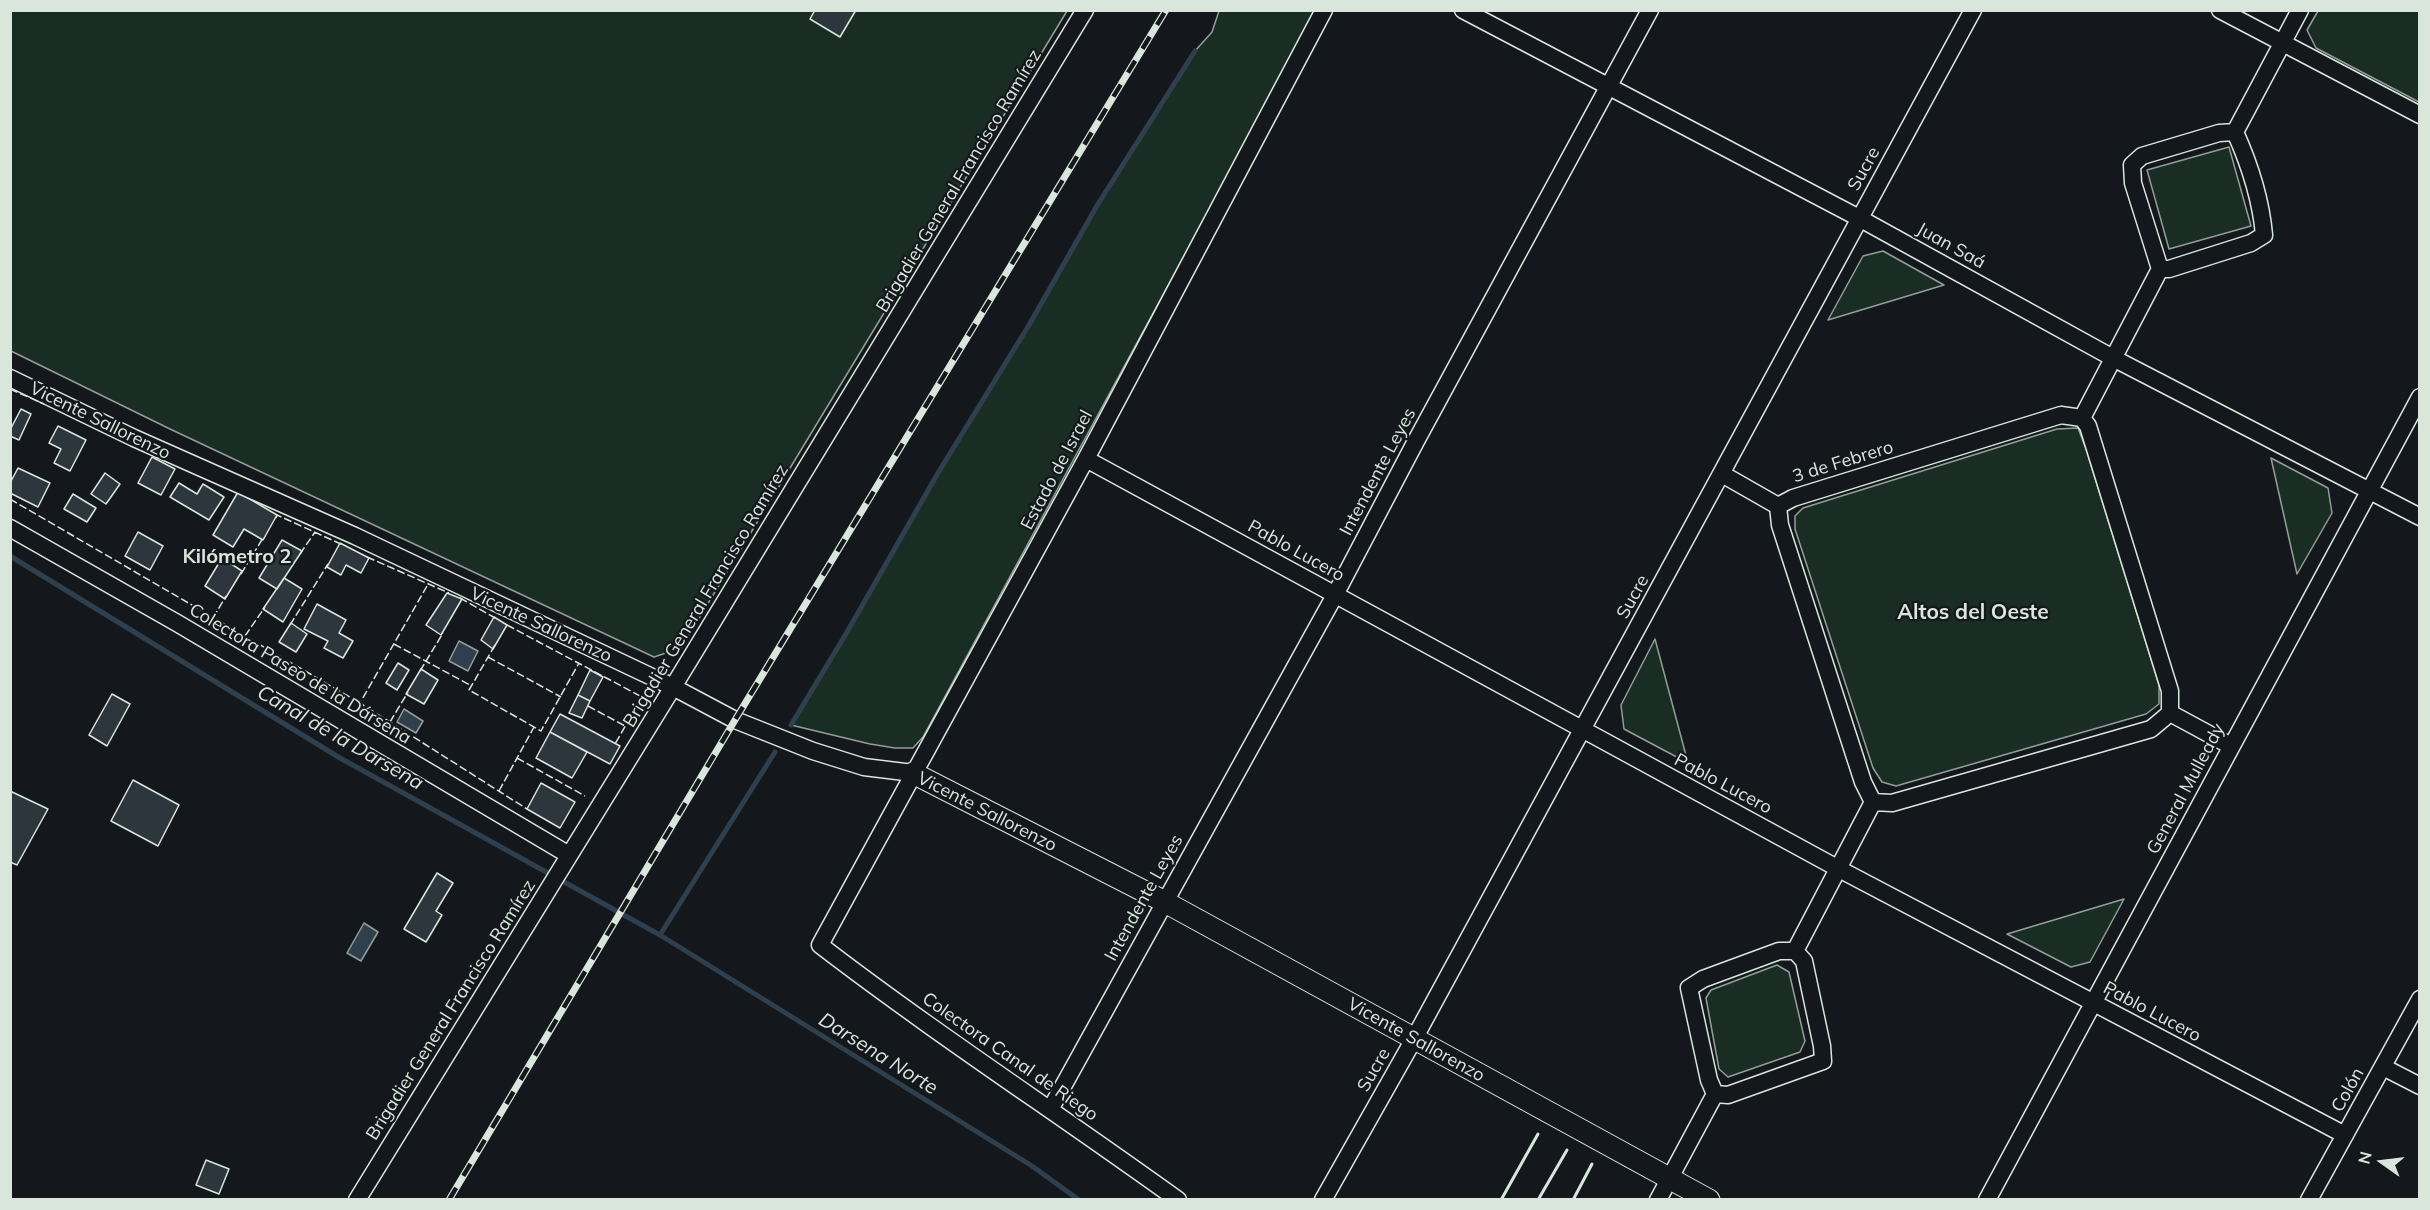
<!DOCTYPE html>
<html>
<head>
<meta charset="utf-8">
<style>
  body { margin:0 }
  #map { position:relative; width:2430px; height:1210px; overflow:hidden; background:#14181c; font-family:Mulish,sans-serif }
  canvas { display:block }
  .frame { position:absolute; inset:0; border:12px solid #d8e6dc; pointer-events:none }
  .north { position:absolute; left:2352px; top:1132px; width:60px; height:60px; -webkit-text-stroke:4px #14181c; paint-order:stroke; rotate:284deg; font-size:16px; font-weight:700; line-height:24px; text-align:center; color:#d8e6dc }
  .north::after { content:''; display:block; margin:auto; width:21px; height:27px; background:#d8e6dc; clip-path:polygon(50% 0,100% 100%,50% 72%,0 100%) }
</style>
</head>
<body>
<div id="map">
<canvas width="2430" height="1210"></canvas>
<div class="frame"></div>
<div class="north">N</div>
</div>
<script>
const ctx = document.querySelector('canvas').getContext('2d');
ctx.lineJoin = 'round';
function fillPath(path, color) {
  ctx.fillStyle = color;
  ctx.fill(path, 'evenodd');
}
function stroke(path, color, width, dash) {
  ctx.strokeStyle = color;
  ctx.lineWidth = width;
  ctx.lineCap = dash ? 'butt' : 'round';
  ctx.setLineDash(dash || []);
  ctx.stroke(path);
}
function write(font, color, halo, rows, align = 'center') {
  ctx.font = font + ' Mulish,sans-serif';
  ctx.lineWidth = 4.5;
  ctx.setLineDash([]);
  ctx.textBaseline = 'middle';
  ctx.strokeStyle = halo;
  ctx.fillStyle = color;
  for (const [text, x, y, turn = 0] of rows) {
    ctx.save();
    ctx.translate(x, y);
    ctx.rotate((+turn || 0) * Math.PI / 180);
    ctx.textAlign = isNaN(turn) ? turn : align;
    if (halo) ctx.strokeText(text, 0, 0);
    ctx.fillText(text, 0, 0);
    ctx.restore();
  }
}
const green = new Path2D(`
  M10,11H1067L681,648L654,657L170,429L11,351Z
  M1219,11H1317L923,737L913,748H895L870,744L791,725L847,632L938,473L1029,325L1098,204L1195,51L1212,32Z
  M2318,11H2419V102L2316,48L2307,30Z
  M2229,147L2251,226L2169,249L2147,170Z
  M1883,251L1944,285L1828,320L1863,256Z
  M2078,428L2086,449L2159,685V704L2146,714L1896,786L1882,782L1873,768L1795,529V516L1803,508L2057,429Z
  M2271,458L2328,488L2332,513L2297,574Z
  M1655,639L1688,763L1624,729L1621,705Z
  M2124,899L2090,962L2071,967L2007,934Z
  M1777,965L1789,972L1805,1041L1800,1052L1728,1077L1719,1069L1706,998L1711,990Z`);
const water = new Path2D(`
  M459,641L478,651L468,671L449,661Z
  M404,709L423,721L416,733L397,722Z
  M364,923L378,932L361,961L347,953Z`);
const stream = new Path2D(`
  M10,556L340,758L660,935L1032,1166L1079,1200
  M791,725L847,632L938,473L1029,325L1098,204L1195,51
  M660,935L775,752`);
const building = new Path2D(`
  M815,10H856L840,37L810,19Z
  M21,409L31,414L19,440L10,436V430Z
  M58,426L86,440L70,471L54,463L61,449L49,443Z
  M152,457L175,469L161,495L138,483Z
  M18,468L50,483L38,507L10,493V483Z
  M105,473L120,484L106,504L91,494Z
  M179,483L197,494L203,484L224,497L209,520L170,497Z
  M238,492L277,515L263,540L244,529L233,547L213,535Z
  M73,494L96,508L87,522L64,509Z
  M138,532L163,546L150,570L125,556Z
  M282,540L302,551L277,589L259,578Z
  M340,543L369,558L361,573L346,565L341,575L327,567Z
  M222,558L242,571L225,599L205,586Z
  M284,578L302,589L283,622L263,609Z
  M447,593L462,599L441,635L426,625Z
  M317,604L346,620L339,633L353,641L343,658L324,648L328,641L304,629Z
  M494,617L507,625L493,649L481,640Z
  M291,623L307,634L296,652L279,642Z
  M398,663L409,670L397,690L386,683Z
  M421,669L438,680L424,704L406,694Z
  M590,670L603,677L590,701L578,695Z
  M112,694L130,704L107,746L89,735Z
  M578,695L590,701L582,718L569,713Z
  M560,714L620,746L610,764L550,732Z
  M550,732L587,752L572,778L536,758Z
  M133,780L179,805L158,846L111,821Z
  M541,783L575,802L560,828L527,809Z
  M10,791L48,809L17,865L10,862Z
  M437,873L453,883L436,911L442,915L426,942L404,929Z
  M206,1160L229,1169L219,1194L196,1185Z`);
const minor = new Path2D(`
  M1463,10L1859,218L2113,358L2420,517
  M2220,10L2420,115
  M2235,132L2300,10
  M2160,269H2169L2251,243L2264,235C2261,201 2249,163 2235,132
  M2160,269L2133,183L2132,165L2142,156L2219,133L2235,132
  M10,378L134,438L355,536L673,687L735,720L813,751L864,767L913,773
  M2061,415L2082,418L2088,426L2170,691V713L2151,729L1892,803L1873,802L1863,782L1780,525L1778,506L1793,498Z
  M2082,418L2160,269
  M1086,459L1839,869L2345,1135
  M1722,474L1778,506
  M10,528L177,623L569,855
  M2170,713L2231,746
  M1779,951H1795L1804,961L1822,1046L1823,1061L1728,1095L1715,1094L1709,1080L1689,988L1703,979Z
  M1795,951L1873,802
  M2383,1067L2420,1086
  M1051,1108L1335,595L1416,441L1650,10
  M357,1200L673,687L1085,10
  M1178,1200C1059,1114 936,1034 820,945L1086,459L1324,10
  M1323,1200L1414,1039L1973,10
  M1658,1200L1715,1094
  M1987,1200L2420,397
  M2309,1200L2420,999`);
const tertiary = new Path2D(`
  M913,773L1165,902L1709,1200`);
const rail = new Path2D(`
  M449,1200L735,720L1166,10`);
const fence = new Path2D(`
  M10,389L44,404
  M10,499L360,703
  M276,518L277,515L343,545
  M300,554L315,532
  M367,557L449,593
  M241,574L263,538
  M427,586L360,703L527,809
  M460,598L497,619
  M213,618L226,596
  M290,625L328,564
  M507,625L642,697L615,744
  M245,636L265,607
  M394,644L470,685
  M495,645L469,690L541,731L579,663
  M488,657L561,697
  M420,671L443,633
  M588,706L625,726
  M390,722L408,692
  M517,758L585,796
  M499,791L534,727`);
const wall = new Path2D(`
  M1501,1200L1538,1134
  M1538,1200L1567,1150
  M1573,1200L1592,1164`);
const streetNames = [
  ["Sucre",1864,169,-61],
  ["Brigadier General Francisco Ramírez",959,181,-59],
  ["Juan Saá",1951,246,29],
  ["Vicente Sallorenzo",100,421,26],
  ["3 de Febrero",1843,462,-17],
  ["Estado de Israel",1057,470,-62],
  ["Intendente Leyes",1378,472,-62],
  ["Pablo Lucero",1296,551,29],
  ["Brigadier General Francisco Ramírez",706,596,-59],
  ["Sucre",1633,597,-61],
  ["Vicente Sallorenzo",541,625,25],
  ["Colectora Paseo de la Dársena",300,674,31],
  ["Pablo Lucero",1723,784,28],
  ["General Mulleady",2186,789,-62],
  ["Vicente Sallorenzo",987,812,27],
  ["Intendente Leyes",1144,898,-61],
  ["Brigadier General Francisco Ramírez",451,1010,-58],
  ["Pablo Lucero",2152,1012,28],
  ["Vicente Sallorenzo",1416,1040,29],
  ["Colectora Canal de Riego",1010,1057,35],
  ["Sucre",1374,1070,-60],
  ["Colón",2348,1090,-61]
];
const neighbourhoodNames = [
  ["Kilómetro 2",237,557]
];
const waterNames = [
  ["Canal de la Darsena",340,738,30],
  ["Darsena Norte",878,1054,32]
];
const quarterNames = [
  ["Altos del Oeste",1973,613]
];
fillPath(green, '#1a2d24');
stroke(green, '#939e99', 1.5);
fillPath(water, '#2f3f4d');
stroke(water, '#939e99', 1.5);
stroke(stream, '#2f3f4d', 5);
fillPath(building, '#2c363c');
stroke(building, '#d8e6dc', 1.5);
stroke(minor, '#d8e6dc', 19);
stroke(tertiary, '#d8e6dc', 23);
stroke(minor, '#14181c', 16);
stroke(tertiary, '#14181c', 21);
stroke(rail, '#d8e6dc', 7);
stroke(rail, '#14181c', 4.5, [14]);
stroke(fence, '#d8e6dc', 1.5, [8, 3]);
stroke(wall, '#d8e6dc', 3);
write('18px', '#d8e6dc', '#14181c', streetNames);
write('bold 20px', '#d8e6dc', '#14181c', neighbourhoodNames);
write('italic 20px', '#d8e6dc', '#14181c', waterNames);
write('bold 21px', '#d8e6dc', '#14181c', quarterNames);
</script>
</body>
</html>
